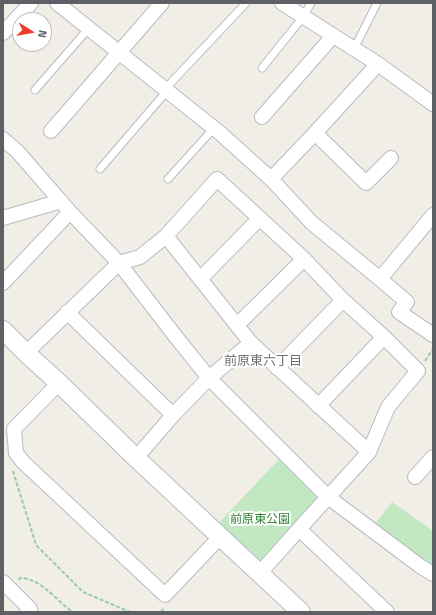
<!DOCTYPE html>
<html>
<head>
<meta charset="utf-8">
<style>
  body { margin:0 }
  #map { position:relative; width:436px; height:615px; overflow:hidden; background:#f0eee6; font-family:"Titillium Web",sans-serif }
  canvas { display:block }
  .frame { position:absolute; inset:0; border:4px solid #5d6166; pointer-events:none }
  .north { position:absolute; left:12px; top:12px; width:40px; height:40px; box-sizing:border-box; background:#fff; border:1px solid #bec0c2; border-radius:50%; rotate:101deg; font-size:11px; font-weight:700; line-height:16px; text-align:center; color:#5d6166 }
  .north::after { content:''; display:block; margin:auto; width:14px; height:18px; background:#ee3d2d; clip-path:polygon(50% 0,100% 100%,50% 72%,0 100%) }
</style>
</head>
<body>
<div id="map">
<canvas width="436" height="615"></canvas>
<div class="frame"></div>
<div class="north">N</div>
</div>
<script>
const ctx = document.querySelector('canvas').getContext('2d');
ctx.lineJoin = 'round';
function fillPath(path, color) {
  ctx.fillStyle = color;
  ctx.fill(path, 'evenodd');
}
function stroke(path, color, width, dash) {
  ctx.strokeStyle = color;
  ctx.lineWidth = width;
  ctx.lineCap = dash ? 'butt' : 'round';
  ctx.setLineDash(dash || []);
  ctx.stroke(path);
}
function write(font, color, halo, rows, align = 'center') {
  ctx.font = font + ' "Titillium Web","Noto Sans JP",sans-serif';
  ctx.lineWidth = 4;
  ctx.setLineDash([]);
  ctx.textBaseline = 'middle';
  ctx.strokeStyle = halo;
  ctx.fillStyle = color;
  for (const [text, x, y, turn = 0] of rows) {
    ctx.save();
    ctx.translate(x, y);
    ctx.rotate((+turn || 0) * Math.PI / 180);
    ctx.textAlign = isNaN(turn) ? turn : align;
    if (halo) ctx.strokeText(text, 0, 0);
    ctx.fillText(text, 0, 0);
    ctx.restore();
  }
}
const green = new Path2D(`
  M279,459L318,498L260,562L217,525Z
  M392,502L433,531V565L424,560L376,523Z`);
const path = new Path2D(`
  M425,361L433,349
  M13,471L36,545L83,592L130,612
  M19,580L20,578C41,578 56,601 73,612
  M161,612L164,608`);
const service = new Path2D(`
  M354,49L377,3
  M262,68L303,17L311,3
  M165,89L246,3
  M35,90L89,28
  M100,169L167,91
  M168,179L214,128`);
const minor = new Path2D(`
  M57,3L220,133L271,179L312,223L380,279L407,302L399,312L433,335
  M282,3L378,64L433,104
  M3,33L31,3
  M262,117L333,36
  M51,131L162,3
  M315,133L366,183L391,158
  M3,139L17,151L70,212L119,263L176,337L209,378L328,497L420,566L433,574
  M271,179L315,133L378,64
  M3,218L61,201
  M166,236L251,343L369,452
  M200,279L260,218
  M380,279L433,215
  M3,283L70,212
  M67,312L173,415
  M237,325L304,259
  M26,353L119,263L140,257L166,236L217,179L304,259L343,300L384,337L418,371L388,407L369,452L299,529L260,573
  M277,368L343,300
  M59,383L14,429L16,453L23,462L165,595L221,536
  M318,406L384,337
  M136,458L173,415L209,378L251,343
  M415,477L433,457
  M299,529L387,612
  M3,582L30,609L27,612`);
const tertiary = new Path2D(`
  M3,330L26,353L59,383L136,458L301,612`);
const parkNames = [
  ["前原東公園",260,520]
];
const neighbourhoodNames = [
  ["前原東六丁目",263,362]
];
fillPath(green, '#c2e8c2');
stroke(service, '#b8bbc0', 9);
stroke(minor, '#b8bbc0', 16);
stroke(tertiary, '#b8bbc0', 20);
stroke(path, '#9ac9a8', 2, [4, 2]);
stroke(service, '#fff', 7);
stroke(minor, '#fff', 14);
stroke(tertiary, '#fff', 18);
write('12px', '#318236', '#fff', parkNames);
write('13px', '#6e7378', '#fff', neighbourhoodNames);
</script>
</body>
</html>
